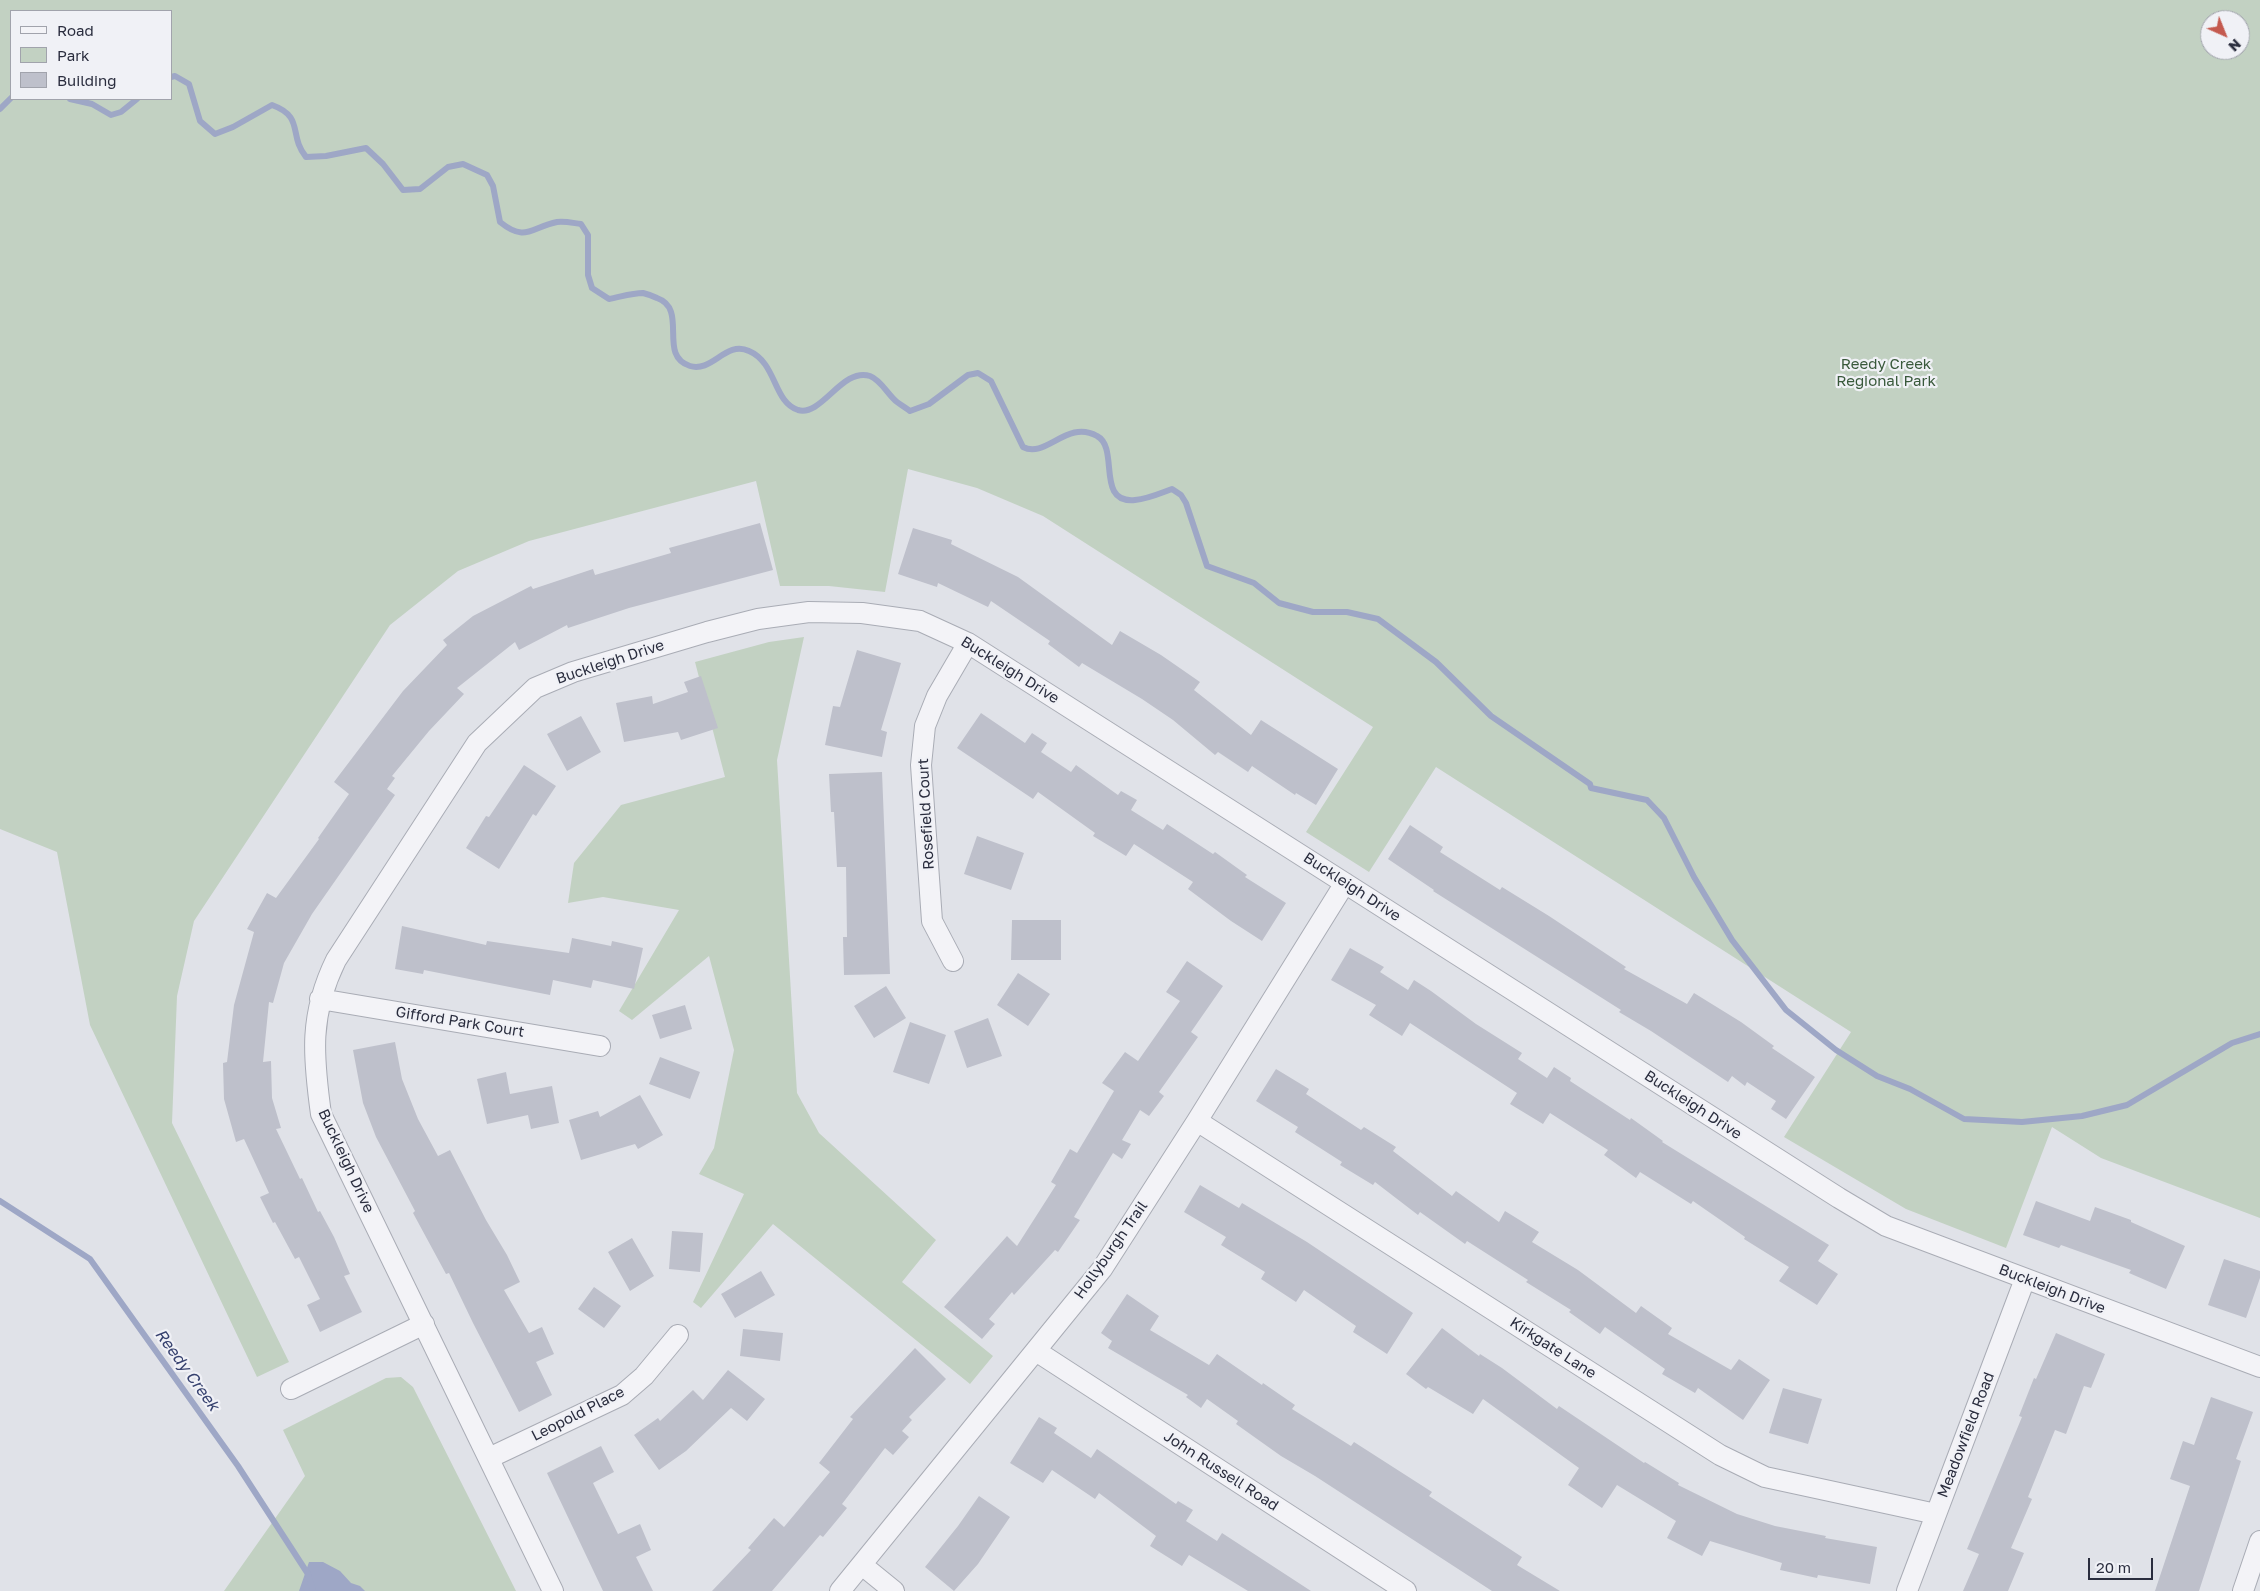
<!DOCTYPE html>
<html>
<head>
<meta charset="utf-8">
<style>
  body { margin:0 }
  #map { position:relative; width:2260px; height:1591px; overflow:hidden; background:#e0e2e8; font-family:"Golos Text",sans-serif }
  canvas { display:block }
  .legend { position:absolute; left:10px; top:10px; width:162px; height:90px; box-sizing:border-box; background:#f0f1f6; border:1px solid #a1a3ac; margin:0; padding:6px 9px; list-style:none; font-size:15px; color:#2a2d3e }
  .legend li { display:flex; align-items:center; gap:10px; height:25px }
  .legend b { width:25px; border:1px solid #a1a3ac }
  .north { position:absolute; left:2200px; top:10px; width:50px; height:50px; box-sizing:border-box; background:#f0f1f6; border:1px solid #a1a3ac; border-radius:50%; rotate:136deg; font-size:14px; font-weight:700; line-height:20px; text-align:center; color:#2a2d3e }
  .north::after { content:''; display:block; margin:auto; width:18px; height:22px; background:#c45a4f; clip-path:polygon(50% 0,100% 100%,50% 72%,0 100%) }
  .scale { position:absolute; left:2088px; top:1558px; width:65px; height:22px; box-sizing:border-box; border:2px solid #2a2d3e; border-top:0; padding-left:6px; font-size:15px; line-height:18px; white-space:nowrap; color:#2a2d3e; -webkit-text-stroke:4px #f0f1f6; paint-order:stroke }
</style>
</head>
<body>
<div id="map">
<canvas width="2260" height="1591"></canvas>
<ul class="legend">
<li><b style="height:6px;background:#f3f3f7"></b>Road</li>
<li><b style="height:14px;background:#c2d1c2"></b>Park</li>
<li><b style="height:14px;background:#bec0cb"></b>Building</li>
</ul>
<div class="north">N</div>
<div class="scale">20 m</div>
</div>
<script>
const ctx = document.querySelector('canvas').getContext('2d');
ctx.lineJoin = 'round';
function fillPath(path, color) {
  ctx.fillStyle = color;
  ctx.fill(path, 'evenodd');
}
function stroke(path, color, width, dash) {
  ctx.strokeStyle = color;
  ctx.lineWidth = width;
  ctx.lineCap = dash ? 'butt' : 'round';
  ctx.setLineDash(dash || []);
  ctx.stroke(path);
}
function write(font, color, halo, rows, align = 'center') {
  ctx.font = font + ' "Golos Text",sans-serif';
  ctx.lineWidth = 4.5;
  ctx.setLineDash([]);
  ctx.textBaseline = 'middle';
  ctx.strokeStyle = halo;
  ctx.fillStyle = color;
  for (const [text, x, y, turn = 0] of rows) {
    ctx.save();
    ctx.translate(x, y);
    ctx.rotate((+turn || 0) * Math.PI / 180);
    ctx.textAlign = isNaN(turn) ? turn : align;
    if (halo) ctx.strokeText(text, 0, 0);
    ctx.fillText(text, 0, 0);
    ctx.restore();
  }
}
const green = new Path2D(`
  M0,0H2260V1218L2101,1158L2052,1127L2006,1248L1906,1209L1784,1137L1851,1032L1436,767L1369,872L1306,832L1373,727L1043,516L977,488L908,469L885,592L829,586H780L756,481L529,541L458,571L390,625L194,921L177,996L172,1123L289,1362L257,1377L90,1025L57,852L0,829ZM11,11H171V99H11ZM2210,20H2240V50H2210Z
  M804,637L777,760L797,1093L819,1133L936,1240L902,1282L993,1356L970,1384L773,1224L701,1308L693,1302L744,1194L699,1174L714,1148L734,1050L709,956L632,1020L619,1011L679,910L603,897L568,903L574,863L621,805L725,777L695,662L769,642Z
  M401,1377L413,1387L516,1591H224L305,1476L283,1430L386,1378Z`);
const water = new Path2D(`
  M309,1562H323L340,1571L351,1583L360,1586L365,1591H299Z`);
const stream = new Path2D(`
  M171,77L175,76L189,84L200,121L215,134L233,127L272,105C305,117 288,135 306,157L326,156L366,148L383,164L403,190L420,189L448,167L463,164L487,175L493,186L500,222C526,243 531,227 557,222C565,221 573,223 581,224L588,235V275L592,288L609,299C620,297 632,293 643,293C647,294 653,296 657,298C689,309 657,356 690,366C712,373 726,340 749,351C777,363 773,402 798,410C822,417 842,367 870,376C881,380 888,395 897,402C901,405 906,408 910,411L929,404L968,375L978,373L991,381L1023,447C1046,459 1067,419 1097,436C1120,448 1095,504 1135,500C1148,499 1161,493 1172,489L1181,495L1186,503L1207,566L1254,583L1279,603L1313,612H1347L1378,619L1436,662L1491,716L1590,784L1591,788L1647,800L1664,818L1694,877L1732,940L1786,1010L1836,1050L1877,1076L1910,1089L1964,1119L2022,1122L2082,1116L2127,1105L2232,1043L2260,1034
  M70,99L92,104L111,115L121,112L137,99
  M0,109L11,98
  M0,1201L90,1259L238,1466L308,1574L313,1591`);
const building = new Path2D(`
  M760,523L773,570L629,608L568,628L567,625L519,650L515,642L457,688L464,694L429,731L392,776L395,778L387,789L395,795L312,914L284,963L273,1003L269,1002L263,1062L271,1061L272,1098L281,1128L276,1129L300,1179L302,1178L318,1212L320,1211L334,1237L350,1274L344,1276L362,1312L320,1332L307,1305L320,1299L299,1257L295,1259L275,1222L273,1223L260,1197L269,1193L244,1139L236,1142L224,1099L223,1063L227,1062L234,1005L254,932L247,929L267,893L276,898L319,839L318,838L349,794L334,782L403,691L447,645L443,640L473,616L531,586L533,589L593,569L595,575L671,553L669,548Z
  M913,528L952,540L951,544L1018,577L1112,645L1120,631L1161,655L1200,682L1194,690L1251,735L1261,720L1338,769L1316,805L1296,793L1295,795L1252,766L1248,772L1218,752L1215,755L1173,720L1142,699L1082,663L1079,667L1048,644L1050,641L991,601L988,607L938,583L937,587L898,574Z
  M857,650L901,663L881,730L887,732L882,757L825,745L833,706L840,707Z
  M701,676L718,728L681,740L678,732L624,742L616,703L652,696L653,704L688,692L684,682Z
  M981,713L1025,743L1032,733L1047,743L1041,752L1071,772L1076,765L1118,795L1121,791L1137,800L1131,810L1163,830L1167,824L1213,854L1215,852L1247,875L1245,877L1286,903L1262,941L1231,921L1188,889L1193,882L1134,844L1126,856L1093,836L1095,833L1038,792L1033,799L957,748Z
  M581,716L601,752L567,771L547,734Z
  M524,765L556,786L536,816L533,814L499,869L466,848L486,816L489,817Z
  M882,772L890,974L844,975L843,937H847L846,867H837L834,812H831L829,774Z
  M1410,825L1443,847L1440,852L1500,890L1502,887L1549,916L1626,967L1624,969L1687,1004L1694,993L1741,1022L1774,1046L1772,1048L1815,1077L1786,1119L1771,1109L1776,1101L1747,1082L1745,1086L1732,1076L1728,1082L1651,1031L1619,1012L1621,1010L1433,891L1434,890L1388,859Z
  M977,836L1024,853L1011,890L964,874Z
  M1012,920H1061V960H1011Z
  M402,926L486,945L487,941L569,953L572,938L611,946L612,941L643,948L634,989L593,980L591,988L553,980L550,995L424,970L423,974L395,969Z
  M1350,948L1384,967L1380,972L1408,990L1414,980L1431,991L1476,1024L1522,1053L1518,1059L1547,1078L1554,1067L1571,1078L1570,1081L1630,1120L1631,1118L1663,1141L1662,1142L1829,1245L1818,1261L1838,1274L1817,1305L1779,1281L1789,1267L1744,1239L1745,1237L1693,1201L1691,1204L1640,1172L1636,1178L1604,1155L1608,1150L1550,1113L1543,1124L1510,1104L1517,1093L1410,1023L1402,1036L1369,1015L1376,1005L1331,980Z
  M1187,961L1223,986L1191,1032L1198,1037L1159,1092L1164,1096L1149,1116L1140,1110L1122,1140L1131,1144L1122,1159L1113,1153L1074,1217L1080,1220L1058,1252L1055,1250L1014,1295L1012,1292L989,1319L995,1324L982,1339L944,1307L1007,1236L1017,1246L1056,1185L1051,1182L1070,1149L1077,1153L1114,1091L1102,1083L1125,1052L1138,1061L1180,1001L1166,992Z
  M1018,973L1050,994L1028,1026L997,1005Z
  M886,986L906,1018L874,1038L854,1006Z
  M685,1005L692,1029L660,1039L652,1015Z
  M988,1018L1002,1056L967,1068L954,1031Z
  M910,1022L946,1035L929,1084L893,1072Z
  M395,1042L402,1079L418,1119L438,1156L450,1150L486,1220L507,1255L520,1282L504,1290L529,1333L542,1327L554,1354L536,1362L552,1395L519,1412L473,1323L449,1273L446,1274L413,1213L415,1211L376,1137L363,1103L353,1050Z
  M660,1057L700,1072L690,1099L649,1084Z
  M1276,1069L1309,1089L1306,1094L1361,1130L1364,1127L1396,1147L1393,1151L1452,1196L1456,1191L1499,1222L1505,1211L1539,1232L1532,1242L1578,1270L1636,1313L1641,1306L1672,1328L1668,1334L1731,1370L1739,1359L1770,1380L1743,1420L1698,1388L1695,1393L1662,1374L1665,1369L1605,1327L1600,1334L1569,1312L1571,1310L1526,1282L1528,1280L1467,1241L1465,1244L1420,1212L1418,1215L1375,1182L1373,1185L1340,1165L1342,1162L1295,1132L1298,1127L1256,1101Z
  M506,1072L510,1094L552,1086L559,1123L531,1129L528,1115L487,1124L477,1079Z
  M640,1095L663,1135L638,1149L635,1144L581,1160L569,1120L598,1111L600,1117Z
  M1200,1185L1239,1208L1242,1203L1307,1242L1413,1313L1387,1354L1353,1332L1356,1326L1304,1290L1296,1302L1261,1279L1265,1272L1221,1245L1226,1237L1184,1212Z
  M2036,1201L2090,1221L2095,1207L2131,1220V1222L2185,1246L2166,1289L2129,1273L2131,1270L2061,1245L2059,1248L2023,1235Z
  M672,1231L703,1233L700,1272L669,1269Z
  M632,1238L654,1276L630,1291L608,1252Z
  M2224,1259L2260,1271V1278L2246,1318L2208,1305Z
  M761,1271L775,1295L735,1318L721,1294Z
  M594,1287L621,1306L604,1328L578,1309Z
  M1127,1294L1159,1316L1150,1330L1209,1365L1217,1354L1262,1385L1263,1383L1295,1405L1292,1409L1351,1446L1354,1442L1432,1492L1429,1496L1522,1557L1517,1565L1560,1591H1492L1315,1476L1281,1456L1236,1424L1238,1421L1207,1399L1201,1408L1186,1397L1188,1395L1108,1348L1112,1341L1101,1333Z
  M1442,1328L1479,1356L1480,1354L1502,1368L1557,1409L1559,1406L1644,1463L1645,1462L1679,1483L1678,1485L1737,1514L1775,1526L1826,1536L1825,1538L1877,1547L1870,1584L1818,1575L1817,1578L1780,1570L1782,1563L1710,1541L1702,1556L1667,1538L1676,1521L1617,1485L1602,1508L1568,1485L1579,1468L1483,1399L1473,1414L1428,1387L1426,1389L1406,1374Z
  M743,1329L783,1333L780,1361L740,1356Z
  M2056,1333L2105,1354L2091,1388L2084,1386L2066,1434L2055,1430L2028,1497L2032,1499L2011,1548L2024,1553L2008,1591H1963L1979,1554L1967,1549L2022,1417L2019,1416L2034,1378L2036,1379Z
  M915,1348L946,1379L909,1417L912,1420L902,1431L909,1437L893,1455L885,1448L842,1504L847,1508L823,1537L820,1535L772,1591H712L751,1550L748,1548L774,1518L784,1527L830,1472L819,1463L853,1419L850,1417Z
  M728,1370L765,1399L747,1421L731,1408L686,1451L659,1470L634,1435L658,1418L660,1421L693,1390L703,1400Z
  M1783,1388L1822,1399L1808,1444L1769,1433Z
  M2211,1397L2253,1412L2236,1459L2241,1461L2199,1591H2155L2190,1486L2170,1479L2183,1441L2194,1445Z
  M1039,1417L1057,1428L1054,1433L1091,1458L1097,1449L1176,1504L1178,1501L1193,1510L1186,1521L1217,1541L1222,1533L1311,1591H1248L1189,1555L1182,1566L1150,1546L1156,1536L1099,1493L1095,1499L1052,1470L1043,1483L1010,1463Z
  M601,1446L614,1472L593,1483L618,1534L640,1524L651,1550L636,1557L653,1591H603L547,1473Z
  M979,1496L1010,1517L978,1564L954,1591L925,1567L958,1526Z`);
const street = new Path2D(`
  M953,961L932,921L921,765L925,726L937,696L968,643
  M320,999L600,1046
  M1197,1121L1720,1455L1765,1477L1936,1514
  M1036,1351L1406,1591
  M291,1389L424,1324
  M489,1458L622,1395L644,1376L678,1335
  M862,1565L894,1591
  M553,1591L321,1114C313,1056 309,1015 336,960L477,743L535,688L573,672L707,632L758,619L809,612L862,613L920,621L968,643L1839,1198L1886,1226L2260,1367
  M840,1591L1102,1269L1197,1121L1345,883
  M1907,1591L2025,1279
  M2243,1591L2260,1541`);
const parkNames = [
  ["Reedy Creek",1886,364],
  ["Regional Park",1886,381]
];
const streetNames = [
  ["Buckleigh Drive",610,662,-18],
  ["Buckleigh Drive",1010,670,32],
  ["Rosefield Court",926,814,-93],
  ["Buckleigh Drive",1352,887,33],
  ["Gifford Park Court",460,1022,9],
  ["Buckleigh Drive",1693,1105,33],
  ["Buckleigh Drive",346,1161,65],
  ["Hollyburgh Trail",1111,1250,-55],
  ["Buckleigh Drive",2052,1289,21],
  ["Kirkgate Lane",1553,1348,33],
  ["Leopold Place",578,1414,-27],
  ["Meadowfield Road",1966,1435,-69],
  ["John Russell Road",1221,1471,33]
];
const waterNames = [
  ["Reedy Creek",187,1370,54]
];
fillPath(green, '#c2d1c2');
fillPath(water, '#9ea7c6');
stroke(stream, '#9ea7c6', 6);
fillPath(building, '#bec0cb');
stroke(street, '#a9acb5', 22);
stroke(street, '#f3f3f7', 20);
write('15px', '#39593b', '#f0f1f6', parkNames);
write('15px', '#2a2d3e', '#f0f1f6', streetNames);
write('italic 16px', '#37426f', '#f0f1f6', waterNames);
</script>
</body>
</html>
